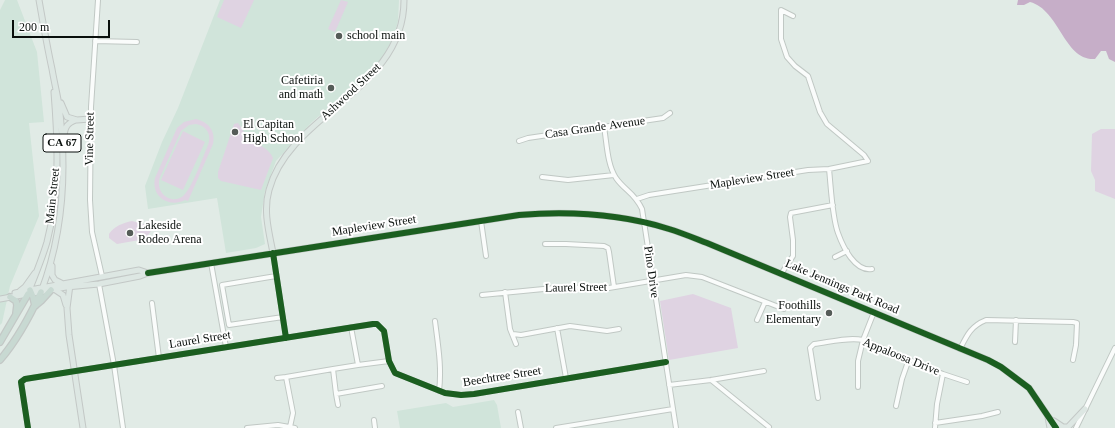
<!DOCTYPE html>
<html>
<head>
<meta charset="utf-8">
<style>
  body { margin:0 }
  #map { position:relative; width:1115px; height:428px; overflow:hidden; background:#e1ebe6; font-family:Georgia,serif }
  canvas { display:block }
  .scale { position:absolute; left:12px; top:20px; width:98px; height:18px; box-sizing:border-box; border:2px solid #090f0c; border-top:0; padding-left:5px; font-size:12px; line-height:14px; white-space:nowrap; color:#090f0c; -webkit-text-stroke:3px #fff; paint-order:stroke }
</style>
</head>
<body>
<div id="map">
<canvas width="1115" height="428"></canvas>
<div class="scale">200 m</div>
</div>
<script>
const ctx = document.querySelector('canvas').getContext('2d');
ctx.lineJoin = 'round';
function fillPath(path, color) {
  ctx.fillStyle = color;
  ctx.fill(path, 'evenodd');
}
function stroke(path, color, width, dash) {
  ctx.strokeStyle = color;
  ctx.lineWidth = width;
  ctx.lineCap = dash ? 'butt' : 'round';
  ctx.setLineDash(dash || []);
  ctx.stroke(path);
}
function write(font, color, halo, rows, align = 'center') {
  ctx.font = font + ' Georgia,serif';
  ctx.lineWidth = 4;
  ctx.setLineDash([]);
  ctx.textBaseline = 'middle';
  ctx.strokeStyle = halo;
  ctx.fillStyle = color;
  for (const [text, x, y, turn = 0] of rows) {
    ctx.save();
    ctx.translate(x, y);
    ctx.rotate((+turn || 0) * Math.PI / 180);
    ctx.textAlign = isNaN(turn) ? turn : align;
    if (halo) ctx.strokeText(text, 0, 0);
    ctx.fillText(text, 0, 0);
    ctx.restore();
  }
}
const built = new Path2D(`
  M5,0H17L37,52L44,122L29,123L39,216L10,286L2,323L0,325V10Z
  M220,0H399L398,21L394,37L380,62L363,79L312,122L276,161L265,191L261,217L265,244L256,248L226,253L217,198L148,209L145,186L162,142L178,108Z
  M494,400L497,405L501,428H400L397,411L446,403L453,407Z`);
const green = new Path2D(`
  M224,0H254L241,28L217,17Z
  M341,0L348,2L335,32L328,29Z
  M196,119C209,122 216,132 213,144L188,201L185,200C169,208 151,197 155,178L177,128L184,122ZM196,124C207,126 212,135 208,145C203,157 193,185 185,194C174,207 154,194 160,177L181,131L189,125Z
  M238,123C242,128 245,135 249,138C258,145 269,148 273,158L261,190L221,181L218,178V172L234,124Z
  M1101,129H1115V199L1095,191V180L1091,171L1092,134Z
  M183,131L205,142L183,190L161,180Z
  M132,221L147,225L150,227L151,231L145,239L117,244L109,238V234C114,226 123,223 132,221Z
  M693,294L731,308L738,348L669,360L660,301Z`);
const water = new Path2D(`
  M1018,0H1115V62L1109,59L1106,51H1101L1095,59C1064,61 1060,10 1030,2L1024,5H1017Z`);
const minor = new Path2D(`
  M98,0L91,107L90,200L92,232L102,276
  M95,41L137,42
  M604,127C607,144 607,164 616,178C625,191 634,192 642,209L676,428
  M519,141L528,138L663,118L670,113
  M829,169C831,187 832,217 838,233C843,247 855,272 872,269
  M542,177L568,180L614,175
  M637,199L649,195L808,170L829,169L868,161L864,155L827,124L820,112L808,76L795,66L787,57L781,39V10L793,16
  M481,221L486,256
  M545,244H566L604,246L608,248L609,252L614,287
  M273,253L286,338
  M835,257L847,251
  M211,263L226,347
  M781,274L793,256V240L790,217L791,213L833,205
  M276,276L222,285L229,325L283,317
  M99,284L114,365L123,428
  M505,292L510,329L516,344
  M482,295L564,287L603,289L686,275L702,277L784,309
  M152,303L159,358
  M757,320L765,302
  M435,321C438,345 442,368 439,391
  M351,327L358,365L389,361
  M557,328L566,378
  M513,334L521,335L570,326L607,331L619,329
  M1015,342L1016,320
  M960,349C967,335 971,326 986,320L1073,322L1077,323L1076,345L1073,360
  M358,365L333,369L336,394L382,386
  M286,377L333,369
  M277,378L286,377L293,413L290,427
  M711,380L769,427
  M669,385L711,380L764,371
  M858,387V361L863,340L874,312
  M336,394L338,405
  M818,398L810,348L814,344C830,342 848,337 863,340L943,374L967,382
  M896,406L902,379L909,359
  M518,412L521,428
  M374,420L375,428
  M935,423L982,416L998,412
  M28,428L21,382L25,379L373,324H377L384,331L389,361L395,373L445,393L461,395L474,394L666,362
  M247,428L278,425L295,428
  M556,428L673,409
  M935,428L937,404L943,374
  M1076,428L1115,348`);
const major = new Path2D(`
  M39,0C43,23 47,46 52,69C54,81 57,93 59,105C67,168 64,232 41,292
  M61,103L67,117L77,120L90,119
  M64,136C65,127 67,123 76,120
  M273,253C269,232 263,211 269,190C290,112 404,91 404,0
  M52,266V275L55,280L61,283
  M70,285L67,308L69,335L83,428
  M54,289L63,295L66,305
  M20,291L25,287L35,273
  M15,293L30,290L139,270L148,273
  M28,293C35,276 42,259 47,242C60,192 58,142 54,92
  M0,299L66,287L99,284L140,276L148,273L519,215C569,211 621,214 669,229C682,233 694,238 707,243L988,360L1001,367L1029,388L1056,428
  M1048,417L1050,428
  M1054,421L1063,427H1068L1085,409`);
const highway = new Path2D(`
  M30,290L33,297L35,306
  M10,297L16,301L17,305L16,313
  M35,306L41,301L51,290
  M0,342L28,294
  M0,360C18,339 30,316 41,292`);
const cycleway = new Path2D(`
  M273,253L286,338
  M148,273L519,215C569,211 621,214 669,229C682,233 694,238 707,243L988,360L1001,367L1029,388L1056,428
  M28,428L21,382L25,379L373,324H377L384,331L389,361L395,373L445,393L461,395L474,394L666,362`);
const markers = [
  [339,36,4,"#555c58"],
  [331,88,4,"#555c58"],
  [235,132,4,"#555c58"],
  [130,233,4,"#555c58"],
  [829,313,4,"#555c58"]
];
const shields = [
  [62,143,38]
];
const shieldNames = [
  ["CA 67",62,143]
];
const poiNames = [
  ["school main",347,36],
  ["Cafetiria",323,81,"right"],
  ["and math",323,95,"right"],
  ["El Capitan",243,125],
  ["High School",243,139],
  ["Lakeside",138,226],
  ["Rodeo Arena",138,240],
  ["Foothills",821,306,"right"],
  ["Elementary",821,320,"right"]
];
const streetNames = [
  ["Ashwood Street",351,92,-43],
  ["Casa Grande Avenue",595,128,-8],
  ["Vine Street",90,139,-89],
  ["Mapleview Street",752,179,-9],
  ["Main Street",53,196,-84],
  ["Mapleview Street",374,226,-9],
  ["Pino Drive",651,272,82],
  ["Lake Jennings Park Road",842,287,23],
  ["Laurel Street",576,288,-1],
  ["Laurel Street",200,340,-9],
  ["Appaloosa Drive",901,357,22],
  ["Beechtree Street",502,377,-9]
];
fillPath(built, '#d0e4da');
fillPath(green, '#dfd3e2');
fillPath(water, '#c6aec8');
stroke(minor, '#c0c8c4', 6);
stroke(major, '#c3c8c6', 7);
stroke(highway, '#c3c8c6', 8);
stroke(minor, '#fafcfb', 4);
stroke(major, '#dde7e3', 5);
stroke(highway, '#c8d9d2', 5.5);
stroke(cycleway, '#1b5e20', 6);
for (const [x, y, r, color] of markers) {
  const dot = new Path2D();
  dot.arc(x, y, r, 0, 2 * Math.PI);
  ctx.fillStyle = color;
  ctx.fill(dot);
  stroke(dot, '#fff', 1.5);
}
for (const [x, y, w] of shields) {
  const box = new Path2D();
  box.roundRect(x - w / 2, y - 9, w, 18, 3);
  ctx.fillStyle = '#fff';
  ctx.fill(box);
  stroke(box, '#090f0c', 1);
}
write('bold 11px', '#090f0c', null, shieldNames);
write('12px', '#090f0c', '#fff', poiNames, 'left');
write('12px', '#090f0c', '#fff', streetNames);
</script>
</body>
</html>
